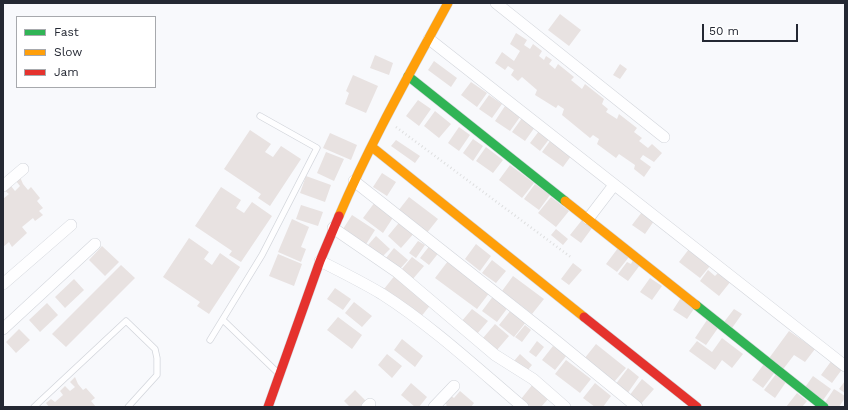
<!DOCTYPE html>
<html>
<head>
<meta charset="utf-8">
<style>
  body { margin:0 }
  #map { position:relative; width:848px; height:410px; overflow:hidden; background:#f8f9fc; font-family:"Work Sans",sans-serif }
  canvas { display:block }
  .frame { position:absolute; inset:0; border:4px solid #242833; pointer-events:none }
  .legend { position:absolute; left:16px; top:16px; width:140px; height:72px; box-sizing:border-box; background:#fff; border:1px solid #a7a9ad; margin:0; padding:5px 7px; list-style:none; font-size:12px; color:#242833 }
  .legend li { display:flex; align-items:center; gap:8px; height:20px }
  .legend b { width:20px; border:1px solid #a7a9ad }
  .scale { position:absolute; left:702px; top:24px; width:96px; height:18px; box-sizing:border-box; border:2px solid #242833; border-top:0; padding-left:5px; font-size:12px; line-height:14px; white-space:nowrap; color:#242833; -webkit-text-stroke:3px #fff; paint-order:stroke }
</style>
</head>
<body>
<div id="map">
<canvas width="848" height="410"></canvas>
<div class="frame"></div>
<ul class="legend">
<li><b style="height:5px;background:#30b455"></b>Fast</li>
<li><b style="height:5px;background:#ff9f0a"></b>Slow</li>
<li><b style="height:5px;background:#e5322d"></b>Jam</li>
</ul>
<div class="scale">50 m</div>
</div>
<script>
const ctx = document.querySelector('canvas').getContext('2d');
ctx.lineJoin = 'round';
function fillPath(path, color) {
  ctx.fillStyle = color;
  ctx.fill(path, 'evenodd');
}
function stroke(path, color, width, dash) {
  ctx.strokeStyle = color;
  ctx.lineWidth = width;
  ctx.lineCap = dash ? 'butt' : 'round';
  ctx.setLineDash(dash || []);
  ctx.stroke(path);
}
const building = new Path2D(`
  M560,14L581,30L569,46L548,30Z
  M516,33L527,40L524,45L530,49L533,44L542,51L539,56L544,60L546,56L552,60L549,64L555,69L558,64L574,77L571,80L582,89L585,84L604,99L602,104L608,109L606,112L617,119L619,114L637,128L634,132L642,138L639,141L648,148L652,144L662,153L654,162L643,155L640,159L651,167L644,177L634,169L635,165L619,154L616,158L597,144L599,139L593,135L590,138L562,115L564,109L558,105L556,108L535,95L537,90L522,77L518,81L511,75L514,70L508,66L505,70L495,63L502,52L514,61L520,51L510,44Z
  M375,55L393,63L389,75L370,68Z
  M434,61L457,78L451,87L428,70Z
  M620,64L627,69L620,79L613,75Z
  M353,75L378,86L366,113L345,104L349,93L346,91Z
  M471,82L487,93L477,107L461,95Z
  M489,95L502,104L492,118L479,109Z
  M418,100L431,109L419,126L406,116Z
  M505,106L520,117L510,131L495,121Z
  M435,111L451,124L439,138L424,126Z
  M522,118L535,127L525,141L512,132Z
  M459,127L470,135L459,151L448,143Z
  M250,130L271,144L265,152L273,157L281,146L301,159L270,206L258,198L261,194L224,169Z
  M539,131L550,138L540,151L530,143Z
  M330,133L357,145L351,160L323,148Z
  M473,139L483,146L473,161L463,153Z
  M396,140L420,156L415,163L391,146Z
  M550,141L571,156L563,167L542,152Z
  M486,147L503,160L493,173L476,161Z
  M326,152L344,159L334,181L317,173Z
  M510,165L534,183L522,198L499,180Z
  M382,173L396,182L387,196L373,187Z
  M306,176L331,185L325,202L300,193Z
  M20,177L23,184L28,190L31,187L40,198L37,201L43,208L39,211L43,215L35,221L33,218L22,227L27,233L12,247L9,242L3,247V199L9,194L5,191L11,186L15,191L20,186L16,181Z
  M535,184L550,195L539,210L524,199Z
  M221,187L241,200L236,208L244,213L252,202L272,216L241,262L229,255L232,251L195,226Z
  M409,197L438,219L426,234L398,211Z
  M551,197L569,211L556,227L538,213Z
  M375,202L394,216L383,233L363,218Z
  M301,205L323,212L318,226L296,219Z
  M642,212L654,221L645,234L632,225Z
  M352,215L375,230L365,246L343,229Z
  M292,219L309,227L301,247L306,249L301,262L278,252Z
  M402,219L416,231L401,248L388,236Z
  M582,220L592,228L581,243L570,235Z
  M556,229L568,239L563,245L551,235Z
  M376,236L390,249L382,257L368,245Z
  M189,238L209,252L204,259L212,265L220,253L240,267L209,314L197,306L200,302L163,277Z
  M418,241L425,245L416,258L409,253Z
  M431,244L440,251L429,265L420,258Z
  M476,244L491,256L480,271L465,259Z
  M102,246L119,262L105,276L89,260Z
  M394,248L408,260L399,270L386,258Z
  M618,248L629,257L617,272L606,264Z
  M689,249L710,266L700,278L679,262Z
  M278,254L302,264L294,286L269,276Z
  M412,257L424,266L412,280L401,270Z
  M492,260L506,271L496,283L482,273Z
  M633,260L640,265L628,281L618,274L627,262L631,264Z
  M448,261L490,292L477,309L435,278Z
  M573,263L582,270L569,285L561,279Z
  M121,265L135,278L66,347L52,334Z
  M708,270L715,276L718,273L721,275L722,274L731,281L719,296L700,281Z
  M396,274L432,303L420,318L384,289Z
  M513,276L544,299L532,314L502,291Z
  M650,278L662,286L652,300L640,292Z
  M74,279L84,290L65,308L55,297Z
  M335,288L351,299L343,310L327,299Z
  M494,295L509,306L497,322L482,311Z
  M682,296L696,306L687,319L673,310Z
  M354,302L372,316L362,327L345,313Z
  M47,303L58,315L40,332L29,320Z
  M472,309L488,321L477,334L461,322Z
  M734,309L742,314L732,328L724,322Z
  M511,310L526,322L514,337L499,325Z
  M338,317L362,335L352,349L327,330Z
  M707,320L718,328L706,345L695,338Z
  M495,324L509,336L497,350L483,338Z
  M525,325L531,330L522,342L515,337Z
  M19,329L30,340L16,353L6,342Z
  M789,331L815,349L805,362L794,355L781,372L767,361Z
  M722,338L743,354L732,368L722,360L715,370L689,351L697,341L712,352Z
  M402,339L423,356L415,367L394,350Z
  M537,341L544,347L536,357L529,352Z
  M596,344L626,368L614,382L584,359Z
  M553,346L567,355L555,370L542,360Z
  M387,354L402,366L392,378L378,365Z
  M520,354L532,365L527,371L514,361Z
  M566,360L591,379L580,393L555,374Z
  M832,360L843,368L832,383L821,375Z
  M764,364L775,372L763,388L752,380Z
  M628,368L639,377L627,394L615,385Z
  M776,374L786,382L775,398L764,390Z
  M813,376L831,389L821,403L803,390Z
  M75,377L78,384L83,390L86,388L95,398L91,401L96,407H49L46,403L51,399L55,402L63,395L60,391L65,386L70,391L75,387L70,382Z
  M642,379L654,389L640,405L629,396Z
  M845,381V393L839,389Z
  M411,383L427,397L419,407H415L401,395Z
  M595,383L611,396L603,407H595L583,398Z
  M533,384L549,398L541,407H531L521,399Z
  M834,389L845,396V398L839,407H828L824,404Z
  M355,390L366,401L360,407H350L344,401Z
  M460,391L474,403L471,407H445L447,405L444,403L450,395L454,398Z
  M797,393L807,401L802,407H786Z`);
const path = new Path2D(`
  M396,127L572,258`);
const lane = new Path2D(`
  M223,320L278,373
  M210,340L262,255L317,148L260,116
  M34,407L126,321L155,349L157,358V375L128,407`);
const street = new Path2D(`
  M496,3L664,137
  M429,39L845,366
  M354,181L554,339L637,407
  M3,186L23,169
  M588,219L614,185
  M333,228L397,272L495,355L533,379L565,407
  M320,261C340,271 362,282 382,294C432,326 477,368 523,407
  M3,284L71,225
  M3,329L95,244
  M367,407L370,404
  M434,407L454,386`);
const fast = new Path2D(`
  M408,76L565,201
  M696,305L824,407`);
const slow = new Path2D(`
  M372,147L584,317
  M565,201L696,305
  M339,216C370,143 410,73 448,3`);
const jam = new Path2D(`
  M584,317L697,407
  M268,407L320,261L339,216`);
fillPath(building, '#e8e2e1');
stroke(lane, '#d2d5db', 7);
stroke(street, '#d2d5db', 12);
stroke(fast, '#d2d5db', 10);
stroke(slow, '#d2d5db', 10);
stroke(jam, '#d2d5db', 10);
stroke(path, '#dedfe0', 2.5, [1, 3]);
stroke(lane, '#fefeff', 5.5);
stroke(street, '#fefeff', 11);
stroke(fast, '#30b455', 9);
stroke(slow, '#ff9f0a', 9);
stroke(jam, '#e5322d', 9);
</script>
</body>
</html>
